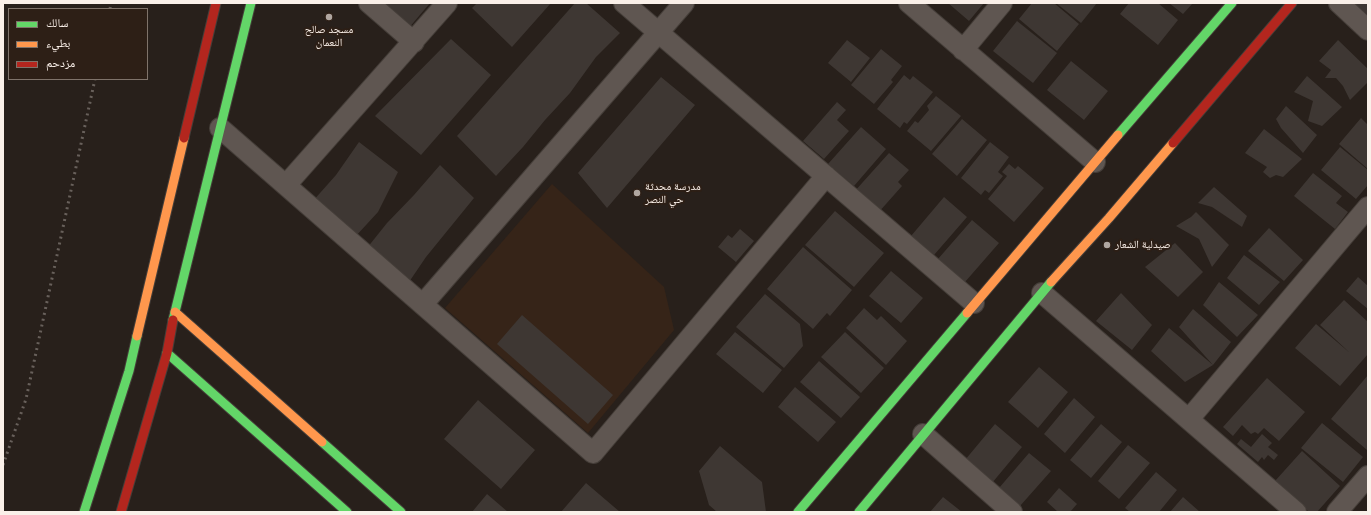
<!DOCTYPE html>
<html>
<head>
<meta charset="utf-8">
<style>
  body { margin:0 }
  #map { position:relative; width:1371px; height:515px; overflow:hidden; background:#28201b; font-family:Raleway,"Noto Naskh Arabic",sans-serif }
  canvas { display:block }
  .frame { position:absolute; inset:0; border:4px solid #faf0e9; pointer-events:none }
  .legend { position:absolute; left:8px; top:8px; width:140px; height:72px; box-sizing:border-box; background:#2d1f16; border:1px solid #7f736a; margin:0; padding:5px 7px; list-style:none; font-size:12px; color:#faf0e9 }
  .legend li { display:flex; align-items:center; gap:8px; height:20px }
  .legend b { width:20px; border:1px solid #7f736a }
</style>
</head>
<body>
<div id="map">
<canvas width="1371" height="515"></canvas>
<div class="frame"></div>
<ul class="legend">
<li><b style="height:5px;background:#63d668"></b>سالك</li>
<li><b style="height:5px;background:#ff974d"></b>بطيء</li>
<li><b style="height:5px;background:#b3261e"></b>مزدحم</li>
</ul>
</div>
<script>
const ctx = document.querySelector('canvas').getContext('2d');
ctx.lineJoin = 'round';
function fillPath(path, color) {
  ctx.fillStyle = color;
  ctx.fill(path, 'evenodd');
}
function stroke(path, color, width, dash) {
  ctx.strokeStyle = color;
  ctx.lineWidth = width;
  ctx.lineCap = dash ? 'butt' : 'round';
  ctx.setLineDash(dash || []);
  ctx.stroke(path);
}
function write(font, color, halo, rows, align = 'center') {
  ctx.font = font + ' Raleway,"Noto Naskh Arabic",sans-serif';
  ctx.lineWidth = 4;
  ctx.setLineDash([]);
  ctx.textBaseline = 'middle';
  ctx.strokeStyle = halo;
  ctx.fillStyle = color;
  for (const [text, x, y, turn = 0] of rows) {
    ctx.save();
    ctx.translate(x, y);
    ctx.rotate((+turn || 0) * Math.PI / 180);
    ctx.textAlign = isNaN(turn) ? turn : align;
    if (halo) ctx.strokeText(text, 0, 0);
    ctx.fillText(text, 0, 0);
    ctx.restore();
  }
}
const built = new Path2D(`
  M552,184L664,287L674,330L588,433L445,308Z`);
const building = new Path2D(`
  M379,3H430L408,29Z
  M477,3H551L512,47L472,8Z
  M575,3H586L620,33L596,57L570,93L545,120L523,147L496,176L457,136Z
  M948,3H984L969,21Z
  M1032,3H1054L1079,24L1057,51L1019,19Z
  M1056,3H1097L1081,23Z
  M1129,3H1158L1178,20L1158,45L1120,14Z
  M1169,3H1193L1183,14Z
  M1355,3H1368V15L1354,4Z
  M1017,21L1057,53L1033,83L993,51Z
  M451,39L491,75L421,155L375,116Z
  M847,40L870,58L851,82L828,63Z
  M1338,40L1368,69V82L1350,100L1343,86L1336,78H1325L1331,70L1319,61Z
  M881,49L902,66L891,80L893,82L874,104L851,85Z
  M1071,61L1108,91L1084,120L1047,90Z
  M904,75L910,80L913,76L933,92L907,124L904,122L900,128L877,109Z
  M1307,76L1342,107L1322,126L1308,121L1313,101L1294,92Z
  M661,77L695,105L607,208L578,173Z
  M936,96L961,116L931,151L907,131L915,121L918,123L929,110L927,106Z
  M837,102L846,110L837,120L849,131L824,159L803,141Z
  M1286,106L1317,135L1303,153L1281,128L1276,119Z
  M1361,118L1368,125V169L1339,144Z
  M962,119L987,140L957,176L932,154Z
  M861,127L886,149L854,186L828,164Z
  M1264,129L1302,159L1283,177L1276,175L1270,178L1263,172L1267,167L1245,153Z
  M359,142L398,172L378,212L355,237L312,202L336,175Z
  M990,142L1009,157L998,172L1003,176L989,193L985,190L981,195L961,178Z
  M1340,147L1368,170V185L1356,199L1321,170Z
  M889,153L909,170L898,182L902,186L878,213L854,192Z
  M1009,164L1015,169L1018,166L1044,188L1014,222L988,199L1007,176L1002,172Z
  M440,165L474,198L426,257L407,285L367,248L387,223L414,195Z
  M1313,173L1342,196L1336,203L1348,212L1335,229L1294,196Z
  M1214,187L1247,216L1242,227L1212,207L1198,203Z
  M944,197L967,217L934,255L911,236Z
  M835,211L884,253L854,287L805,245Z
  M1196,212L1229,245L1212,267L1199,239L1176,226L1191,217Z
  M972,220L999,243L965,282L938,259Z
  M1269,228L1303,260L1284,281L1248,251Z
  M740,229L754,241L736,262L718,247L728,235L732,238Z
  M1175,243L1203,272L1178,297L1145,267Z
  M803,247L852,290L830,316L827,313L813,329L767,289Z
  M1244,255L1280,282L1259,305L1227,278Z
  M891,271L923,298L901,323L869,296Z
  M1358,277L1368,286V309L1346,291Z
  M1219,282L1258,315L1237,337L1203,305Z
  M1121,293L1152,325L1132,350L1096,321Z
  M765,294L800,324L803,346L784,368L736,327Z
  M1344,300L1368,322V354L1340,386L1295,348L1316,324L1350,353L1320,325Z
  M864,308L877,320L881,316L907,341L886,365L846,328Z
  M1193,309L1231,342L1213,365L1185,382L1151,351L1169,328L1213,365L1179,327Z
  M522,315L613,395L588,424L497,344Z
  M735,332L782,370L763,393L716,354Z
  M845,332L884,368L861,393L821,357Z
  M819,361L860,397L841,418L800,382Z
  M1039,367L1068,392L1038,428L1008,402Z
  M1368,375V448L1367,450L1331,419Z
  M1267,378L1305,412L1279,441L1264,428L1258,434L1255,432L1251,434L1242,425L1233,436L1223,427Z
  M795,387L836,422L818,442L778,407Z
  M1074,398L1095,417L1065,453L1044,434Z
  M478,400L535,450L501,489L444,439Z
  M1322,423L1363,457L1343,482L1301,448Z
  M995,424L1022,447L992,483L965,460Z
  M1101,424L1122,442L1091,478L1070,460Z
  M1262,434L1272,443L1268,447L1278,455L1274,460L1268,455L1264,460L1262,457L1258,462L1237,444L1241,439L1251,447Z
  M1128,445L1150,463L1119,499L1098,481Z
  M720,446L762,482L766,512H717L709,505L699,471Z
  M1302,451L1340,486L1317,512H1309L1275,481Z
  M1029,453L1051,471L1020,506L999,488Z
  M1156,472L1177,490L1159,512H1130L1125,508Z
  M586,483L620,512H561Z
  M1059,488L1077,504L1070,512H1058L1047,502Z
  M487,494L508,512H472Z
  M943,497L962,512H930Z
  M1183,497L1200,512H1170Z`);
const street = new Path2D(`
  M369,3L414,42
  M624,3L974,303
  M909,3L1095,162
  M1339,3L1368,30
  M963,50L1002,3
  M220,128L593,453L826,176
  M286,185L447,3
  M1042,293L1296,512
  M423,304L684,3
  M1189,419L1368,207
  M923,434L1012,512
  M1337,512L1368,476`);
const fast = new Path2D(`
  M1118,135L1232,3
  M173,320L251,3
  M167,353L347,512
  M322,442L401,512
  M84,512L129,371L137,336
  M798,512L967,313
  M859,512L1051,282`);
const slow = new Path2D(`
  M1051,282L1109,218L1173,143
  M175,312L322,442
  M967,313L1118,135
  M137,336L184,138`);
const jam = new Path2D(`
  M184,138L216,3
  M1173,143L1292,3
  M121,512L167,353L173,320`);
const rail = new Path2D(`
  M110,9L111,3
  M3,465L26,399L95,79`);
const markers = [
  [329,17,4,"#b0a7a1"],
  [637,193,4,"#b0a7a1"],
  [1107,245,4,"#b0a7a1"]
];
const poiNames = [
  ["مسجد صالح",329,30,"center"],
  ["النعمان",329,43,"center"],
  ["مدرسة محدثة",645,187],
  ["حي النصر",645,200],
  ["صيدلية الشعار",1115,245]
];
fillPath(built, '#362418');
fillPath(building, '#3e3733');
stroke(street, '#453e39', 22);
stroke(fast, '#453e39', 11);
stroke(slow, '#453e39', 11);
stroke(jam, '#453e39', 11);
stroke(street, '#5f5651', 20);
stroke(fast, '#63d668', 9);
stroke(slow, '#ff974d', 9);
stroke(jam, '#b3261e', 9);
stroke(rail, '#68605b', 3, [2, 4]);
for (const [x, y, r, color] of markers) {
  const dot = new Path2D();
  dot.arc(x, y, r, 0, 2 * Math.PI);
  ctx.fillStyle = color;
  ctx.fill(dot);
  stroke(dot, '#2d1f16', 1.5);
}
write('11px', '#faf0e9', '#2d1f16', poiNames, 'left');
</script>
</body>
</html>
